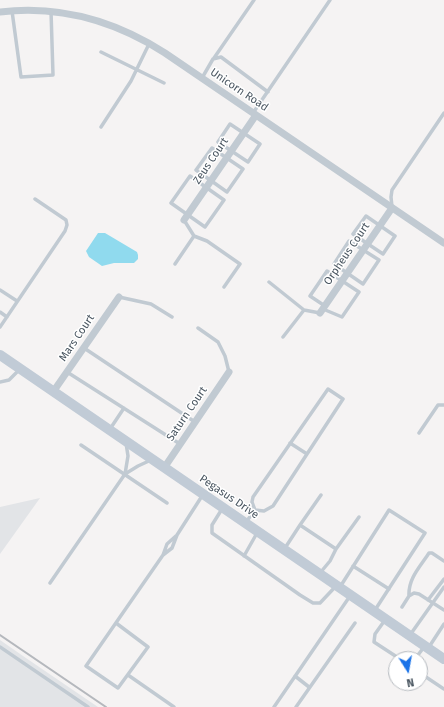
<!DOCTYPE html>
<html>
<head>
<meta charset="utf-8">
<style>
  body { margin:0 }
  #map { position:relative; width:444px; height:707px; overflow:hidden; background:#f5f3f3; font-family:"Fira Sans",sans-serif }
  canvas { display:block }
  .north { position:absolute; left:388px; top:651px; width:40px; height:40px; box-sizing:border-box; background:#fff; border:1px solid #b7bbc0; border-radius:50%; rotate:169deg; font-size:11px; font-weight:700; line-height:16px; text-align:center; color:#4a5661 }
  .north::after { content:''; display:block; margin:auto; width:14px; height:18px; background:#1a73e8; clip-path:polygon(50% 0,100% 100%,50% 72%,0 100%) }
</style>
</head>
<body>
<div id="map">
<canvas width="444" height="707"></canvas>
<div class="north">N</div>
</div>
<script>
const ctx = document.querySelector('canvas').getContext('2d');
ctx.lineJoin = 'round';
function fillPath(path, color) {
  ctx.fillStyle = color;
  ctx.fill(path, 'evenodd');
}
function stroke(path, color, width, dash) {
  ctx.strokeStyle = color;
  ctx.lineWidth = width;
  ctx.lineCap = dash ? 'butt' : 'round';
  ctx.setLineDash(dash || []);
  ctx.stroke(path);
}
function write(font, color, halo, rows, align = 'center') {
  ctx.font = font + ' "Fira Sans",sans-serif';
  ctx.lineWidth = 3;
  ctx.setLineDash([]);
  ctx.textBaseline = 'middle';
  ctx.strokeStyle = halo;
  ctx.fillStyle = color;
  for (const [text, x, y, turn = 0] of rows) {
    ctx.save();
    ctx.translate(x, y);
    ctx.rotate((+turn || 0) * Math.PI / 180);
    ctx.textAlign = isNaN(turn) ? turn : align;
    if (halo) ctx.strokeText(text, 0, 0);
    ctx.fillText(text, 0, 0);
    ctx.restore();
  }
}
const airport = new Path2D(`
  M40,498L0,554V507Z
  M0,640L23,656L98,707H0Z`);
const water = new Path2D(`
  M98,233H105L137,252L138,255V259L134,263H114L102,266L89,257L86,251Z`);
const lane = new Path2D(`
  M12,11L21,77L53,75L51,11
  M101,52L164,83
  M214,58L254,0
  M202,78L213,59L221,57L268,92
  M253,113L330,0
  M230,124L260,144L248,162L218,142Z
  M101,127L131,81L149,44
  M212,148L243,169L227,192L196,170Z
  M190,176L224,200L205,227L171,203Z
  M392,207L391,197L392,190L444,113
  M366,216L395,236L383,254L353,234Z
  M194,236L207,241L240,264L224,287
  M349,241L379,260L363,284L334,264Z
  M175,264L194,236L184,220
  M269,282L304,310L320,313
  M0,290L17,301
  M119,297L151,304L172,317
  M323,309L342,317L359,292L327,271L310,296L325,306
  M0,312L7,317
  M0,327L65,231L67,225L66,220L35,199
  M198,328L218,342L225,356L229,372
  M283,337L304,310
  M84,348L195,422
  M67,372L180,444
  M0,382L9,380L19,370
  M110,429L124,408
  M419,433L438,405H444
  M290,443L307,454
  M81,445L167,503
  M125,474L128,456L126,443
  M222,509L212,525V533L300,595L313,603H320L336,586
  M246,522L255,510L264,511L273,506L343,399L328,389L253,497L252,502L255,510
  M300,525L321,495
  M285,548L300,525L336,549L330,561L320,573
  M336,549L359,517
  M163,555L167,544L177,535L202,496
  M244,556L257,533
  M353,566L389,589
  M50,583L125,474L138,466L151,460
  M340,587L389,510L425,533L375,610
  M409,596C408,580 418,569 427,556L429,553H432L444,561
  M428,600L444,579
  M402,607L409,596L414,593L419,594L444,610
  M385,620L375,634L374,642L400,659
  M116,623L148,647L118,688L86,666L163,555L172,548L177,535
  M410,635L444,587
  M0,647L88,707
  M429,647L444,624
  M415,659L424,647
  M420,673L444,689
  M128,675L174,707
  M295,676L309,687
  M274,707L350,596
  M296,707L355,623`);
const street = new Path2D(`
  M0,12C59,5 115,21 165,53L444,243
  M184,220L256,115
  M320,313L392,208
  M53,392L119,297
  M164,468L229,372`);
const secondary = new Path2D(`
  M0,355L444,659`);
const rail = new Path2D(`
  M0,635L106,707`);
const streetNames = [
  ["Unicorn Road",239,90,34],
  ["Zeus Court",211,161,-56],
  ["Orpheus Court",347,254,-56],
  ["Mars Court",77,338,-56],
  ["Saturn Court",187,414,-56],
  ["Pegasus Drive",229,497,34]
];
fillPath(airport, '#e2e4e7');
fillPath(water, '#90daee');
stroke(lane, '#c1cad2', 3.5);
stroke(street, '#c1cad2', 7);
stroke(secondary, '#c1cbd6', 10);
stroke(rail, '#b5b8bd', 2);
write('11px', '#4a5661', '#fff', streetNames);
</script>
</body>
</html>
